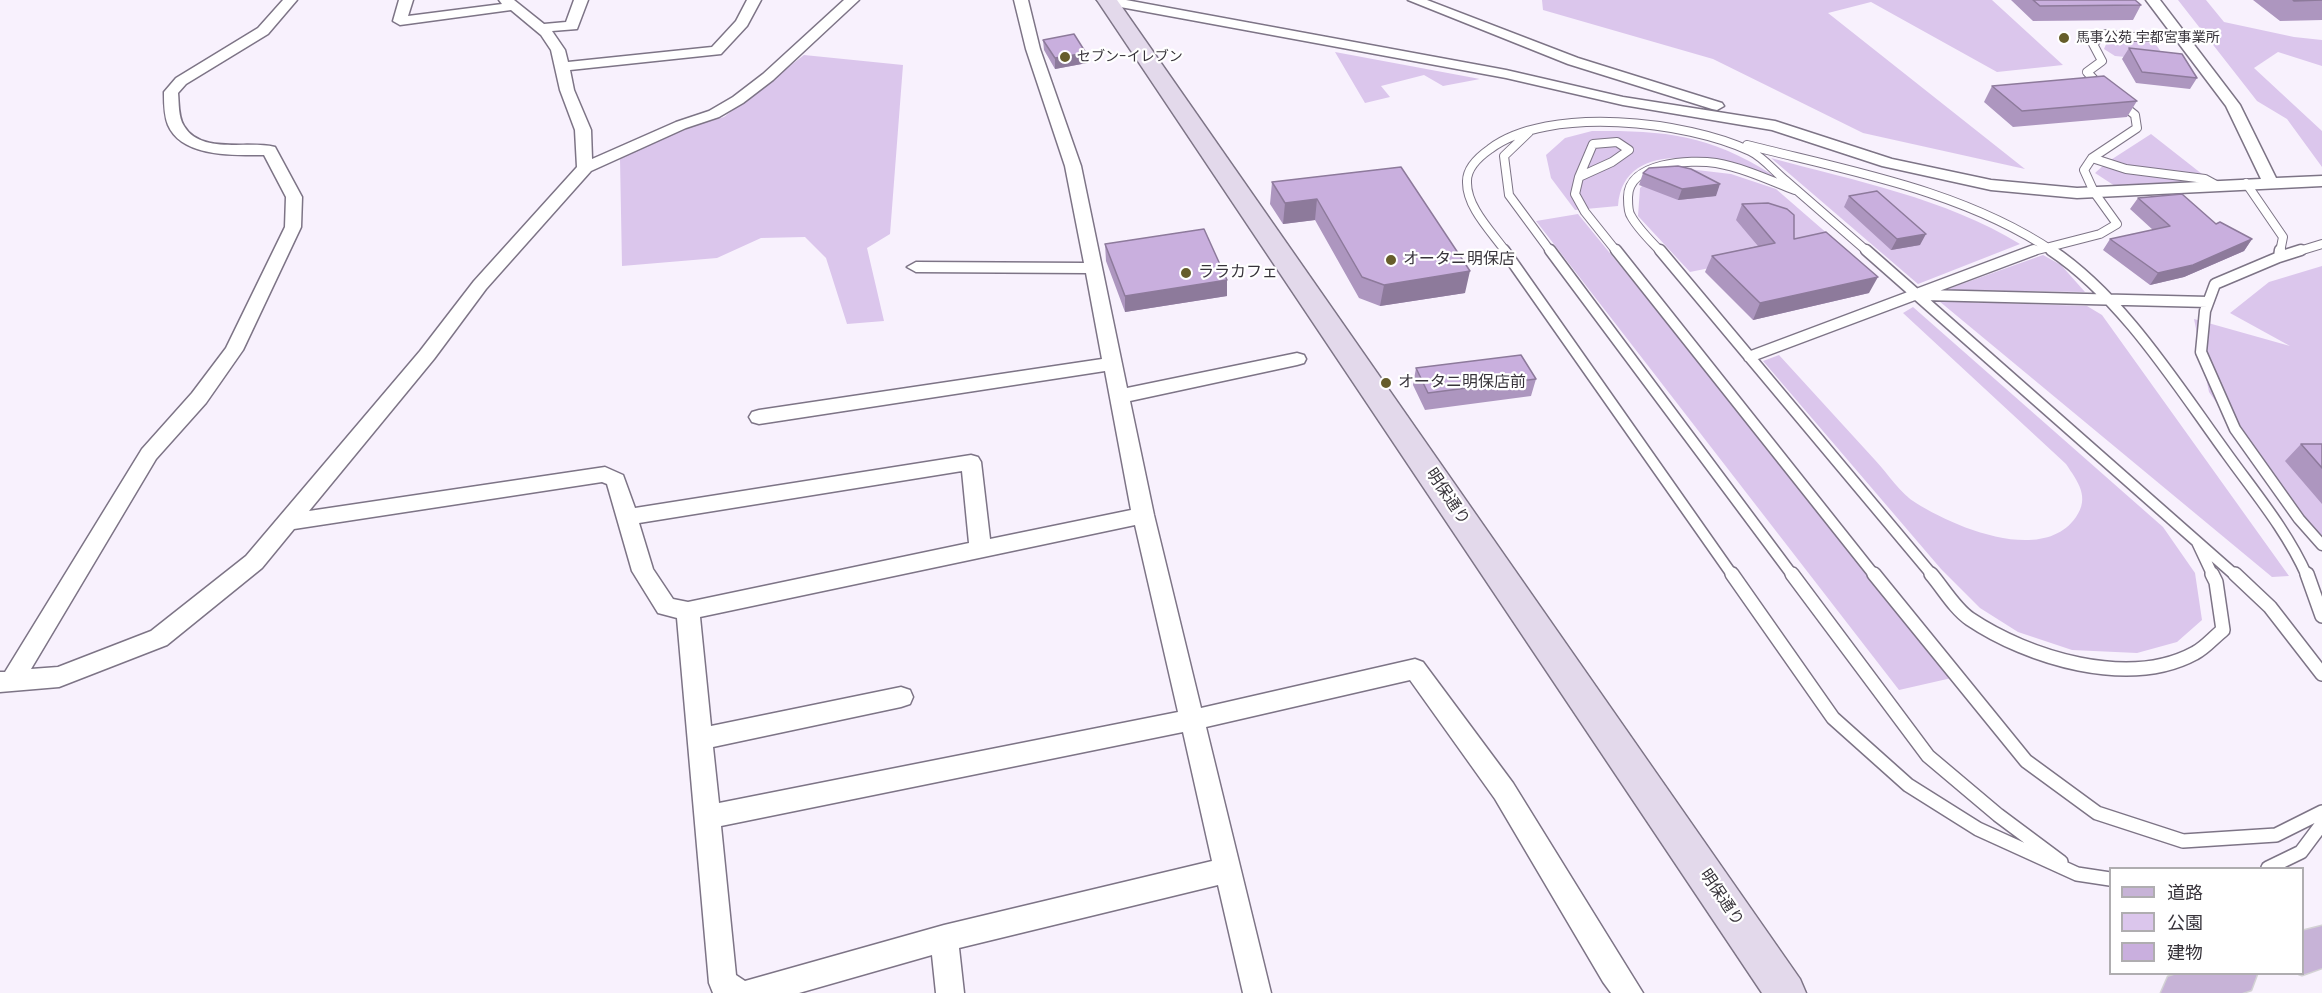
<!DOCTYPE html>
<html>
<head>
<meta charset="utf-8">
<style>
  body { margin:0 }
  #map { position:relative; width:2322px; height:993px; overflow:hidden; background:#f8f1fd; font-family:Poppins,"Noto Sans JP",sans-serif }
  canvas { display:block }
  .legend { position:absolute; left:2109px; top:867px; width:195px; height:108px; box-sizing:border-box; background:#fff; border:2px solid #afadb0; margin:0; padding:8px 10px; list-style:none; font-size:18px; color:#37333a }
  .legend li { display:flex; align-items:center; gap:12px; height:30px }
  .legend b { width:30px; border:2px solid #afadb0 }
</style>
</head>
<body>
<div id="map">
<canvas width="2322" height="993"></canvas>
<ul class="legend">
<li><b style="height:8px;background:#c7b3d7"></b>道路</li>
<li><b style="height:16px;background:#dbc6ec"></b>公園</li>
<li><b style="height:16px;background:#c9afde"></b>建物</li>
</ul>
</div>
<script>
const ctx = document.querySelector('canvas').getContext('2d');
ctx.lineJoin = 'round';
function fillPath(path, color) {
  ctx.fillStyle = color;
  ctx.fill(path, 'evenodd');
}
function stroke(path, color, width, dash) {
  ctx.strokeStyle = color;
  ctx.lineWidth = width;
  ctx.lineCap = dash ? 'butt' : 'round';
  ctx.setLineDash(dash || []);
  ctx.stroke(path);
}
function write(font, color, halo, rows, align = 'center') {
  ctx.font = font + ' Poppins,"Noto Sans JP",sans-serif';
  ctx.lineWidth = 4.5;
  ctx.setLineDash([]);
  ctx.textBaseline = 'middle';
  ctx.strokeStyle = halo;
  ctx.fillStyle = color;
  for (const [text, x, y, turn = 0] of rows) {
    ctx.save();
    ctx.translate(x, y);
    ctx.rotate((+turn || 0) * Math.PI / 180);
    ctx.textAlign = isNaN(turn) ? turn : align;
    if (halo) ctx.strokeText(text, 0, 0);
    ctx.fillText(text, 0, 0);
    ctx.restore();
  }
}
const green = new Path2D(`
  M1542,0H1992L2063,65L1997,72L1871,2L1828,13L2025,169L1863,133L1713,59L1543,10Z
  M2178,0H2206L2224,22L2294,37L2322,40V66L2278,52L2254,68L2322,131V167L2287,119L2257,101Z
  M2116,39L2155,43L2167,61L2115,56L2104,49L2107,42Z
  M1335,52L1480,79L1443,86L1424,75L1381,86L1390,97L1365,103Z
  M804,55L903,65L890,234L867,248L884,321L847,324L826,258L805,237L761,238L717,258L622,266L620,159L680,130L724,117Z
  M1592,131C1671,130 1715,136 1782,181C1738,165 1624,128 1618,206L1575,210L1551,178L1546,155L1565,138Z
  M2151,134L2202,174L2196,181L2115,186L2095,173L2106,163Z
  M1771,158C1855,181 1945,198 2020,244L1918,284Z
  M1688,169L1731,174L1776,189L1837,242L1690,272L1638,216L1640,188L1649,179Z
  M1578,214L1956,677L1899,690L1536,221Z
  M2043,255L2061,265L2085,292L1945,290Z
  M2322,266V551L2209,392L2194,319L2290,346L2230,313L2269,282Z
  M1939,301L2087,306L2102,315L2289,576L2272,577Z
  M1913,307L2163,527L2195,573L2202,620L2177,642L2137,653L2072,650L2018,632L1980,608L1941,569L1763,361L1779,355C1811,390 1843,425 1875,460C1888,474 1901,494 1916,503C1954,527 2043,565 2076,517C2090,497 2078,482 2066,464L1903,313Z`);
const laneFar2 = new Path2D(`
  M2101,87L2087,72L2102,61L2093,44L2103,34L2128,37L2178,36
  M1529,132L1504,156L1509,195L1551,252
  M1617,142L1629,150L1612,162L1579,177L1593,144Z
  M1747,145C1850,171 1964,191 2054,252
  M2092,158L2126,169L2205,179L2216,185
  M1579,177L1575,194L1585,212L1617,252
  M2246,183L2283,237L2280,252
  M1506,252C1492,232 1466,207 1467,181C1467,168 1480,156 1490,149C1548,105 1687,121 1750,151C1763,157 1774,171 1785,180C1813,204 1840,228 1868,252
  M1661,252C1651,241 1638,229 1631,216C1628,212 1628,204 1628,198C1627,162 1691,159 1716,163C1744,168 1769,180 1795,190
  M2030,252L2100,234L2117,224L2094,192L2084,170L2092,158L2137,128L2135,115L2120,103
  M2296,252L2322,244`);
const laneFar1 = new Path2D(`
  M1504,250L1733,576
  M1550,250L1793,576
  M1616,250L1875,576
  M1660,250L1933,576
  M1866,250L2236,576
  M2051,250C2123,298 2176,384 2227,454C2255,493 2287,531 2307,576
  M2280,250L2279,257L2215,284L2205,311L2201,352L2235,429L2299,519L2322,545
  M2279,257L2301,250
  M1924,295L2208,302
  M1749,357L2034,250
  M2197,542L2213,576`);
const lane = new Path2D(`
  M1732,574L1833,718L1908,785L1978,829L2077,874L2110,879
  M1792,574L1928,756L1998,815L2061,862
  M1874,574L2026,761L2097,813L2183,841L2276,835L2322,812
  M1931,574C1943,588 1955,609 1970,619C2028,658 2129,689 2195,653C2205,648 2214,637 2223,630L2216,582L2212,574
  M2235,574L2270,607L2322,674
  M2307,574L2322,616
  M2268,868L2301,852L2322,824`);
const street = new Path2D(`
  M283,0H297L268,34L186,84L178,93C179,103 178,117 184,126C201,155 248,140 275,147L302,197L301,227L243,350L206,403L156,459L31,669L58,667L151,631L246,556L420,351L474,281L577,167L575,130L560,90L551,50L541,35L511,10L400,25L393,21L399,0H413L408,16L502,4L499,0H514L544,24L566,22L574,0H588L577,29L552,31L565,50L568,62L712,47L736,21L747,0H761L747,26L721,54L570,70L574,90L591,130L592,159L676,122L709,111L733,97L763,74L844,0H859L773,80L743,103L719,117L686,128L591,171L486,289L434,359L309,511L605,467L623,475L635,508L971,455L978,457L981,462L990,539L1131,510L1105,371L759,424L752,422L749,417L752,412L759,410L1102,359L1086,273L916,272L907,267L916,262L1084,263L1065,166L1026,49L1014,0H1028L1040,49L1081,166L1127,388L1297,353L1304,355L1306,359L1304,363L1297,365L1130,401L1154,515L1201,708L1415,659L1423,662L1513,783L1643,993H1611L1603,982L1495,799L1410,680L1206,727L1271,993H1243L1218,885L959,948L964,993H936L932,955L799,993H713L709,983L677,618L658,613L632,571L607,484L602,482L294,529L262,568L167,645L59,687L0,692V672H5L142,449L192,393L226,348L285,227L286,197L264,155C235,155 182,158 168,125C164,115 164,103 164,92L176,78L258,28ZM962,471L969,543L688,602L673,599L653,569L639,523ZM1135,525L1178,712L719,803L713,747L901,707L910,704L913,697L910,690L901,687L711,726L700,617ZM1183,732L1212,861L944,925L745,981L736,975L721,826Z
  M1097,0H1126L1506,70L1623,97L1775,121L1892,159L1991,180L2077,188L2261,179L2226,106L2146,0H2160L2240,105L2276,178L2322,176V186L2077,198L1991,190L1882,166L1772,130L1623,105L1506,78L1104,4Z
  M1408,0H1427L1578,58L1722,103L1724,106L1717,110L1712,109L1568,64Z`);
const secondary = new Path2D(`
  M1097,0H1117L1800,979L1806,993H1762Z`);
const primary = new Path2D(`
  M2322,926V968L2302,975L2299,974H2302V931Z
  M2177,974H2257L2251,990L2242,993H2161L2168,977Z`);
const wall = new Path2D(`
  M2011,0H2135L2141,5L2133,20L2033,21Z
  M2253,0H2322V20L2280,21Z
  M1043,40L1087,63L1055,69L1044,50Z
  M2129,48L2197,78L2190,89L2136,83L2122,59Z
  M1992,86L2137,101L2127,117L2013,127L1984,102Z
  M1401,167L1465,293L1380,306L1359,298L1315,220L1283,224L1270,204L1272,182Z
  M1643,173L1716,196L1678,200L1639,185Z
  M1849,196L1920,245L1891,250L1844,207Z
  M2138,198L2216,224L2252,239L2244,251L2184,277L2150,285L2103,250L2110,239L2153,230L2130,209Z
  M1742,204L1794,239L1869,293L1753,320L1705,272L1712,256L1758,246L1736,220Z
  M1105,244L1227,280V296L1125,312L1106,261Z
  M1416,368L1536,379L1531,396L1425,410L1413,385Z
  M2301,444H2322V504L2285,461Z`);
const shadedWall = new Path2D(`
  M1086,53L1087,63L1055,69V58Z
  M1720,184L1716,196L1678,200L1682,189Z
  M1317,199L1315,220L1283,224L1285,203Z
  M1926,234L1920,245L1891,250L1897,239Z
  M2252,239L2244,251L2184,277L2150,285L2158,273Z
  M1470,271L1465,293L1380,306L1384,285Z
  M1878,277L1869,293L1753,320L1760,303Z
  M1227,280V296L1125,312V296Z`);
const building = new Path2D(`
  M2033,0H2135L2141,5L2040,6Z
  M2293,0H2322L2294,1Z
  M1074,34L1086,53L1055,58L1043,40Z
  M2129,48L2182,54L2197,78L2142,72Z
  M2104,76L2137,101L2022,111L1992,86Z
  M1678,166L1691,169L1720,184L1682,189L1643,173L1649,168Z
  M1401,167L1470,271L1384,285L1362,277L1317,199L1285,203L1272,182Z
  M1877,191L1926,234L1897,239L1849,196Z
  M2182,194L2216,224L2220,222L2252,239L2193,265L2158,273L2110,239L2170,226L2138,198Z
  M1768,203L1787,209L1794,215V239L1826,232L1878,277L1760,303L1712,256L1775,243L1742,204Z
  M1204,229L1227,280L1125,296L1105,244Z
  M1521,355L1536,379L1428,393L1416,368Z
  M2301,444H2322V468Z`);
const markers = [
  [2064,38,6,"#665d2a"],
  [1065,57,6,"#665d2a"],
  [1391,260,6,"#665d2a"],
  [1186,273,6,"#665d2a"],
  [1386,383,6,"#665d2a"]
];
const farPoinames = [
  ["馬事公苑 宇都宮事業所",2076,38],
  ["セブン-イレブン",1077,57]
];
const poiNames = [
  ["オータニ明保店",1403,260],
  ["ララカフェ",1198,273],
  ["オータニ明保店前",1398,383]
];
const streetNames = [
  ["明保通り",1447,497,56],
  ["明保通り",1721,898,56]
];
fillPath(green, '#dbc6ec');
stroke(laneFar2, '#7d7486', 10);
stroke(laneFar1, '#7d7486', 13);
stroke(lane, '#7d7486', 16);
stroke(street, '#7d7486', 3);
stroke(secondary, '#7d7486', 3);
stroke(primary, '#d3d2d4', 3);
stroke(laneFar2, '#fff', 8);
stroke(laneFar1, '#fff', 10);
stroke(lane, '#fff', 13);
fillPath(street, '#fff');
fillPath(secondary, '#e3d9eb');
fillPath(primary, '#c7b3d7');
fillPath(wall, '#ad96bf');
fillPath(shadedWall, '#8d7a9b');
fillPath(building, '#c9afde');
stroke(building, '#8d7a9b', 1.5);
for (const [x, y, r, color] of markers) {
  const dot = new Path2D();
  dot.arc(x, y, r, 0, 2 * Math.PI);
  ctx.fillStyle = color;
  ctx.fill(dot);
  stroke(dot, '#fff', 2);
}
write('14px', '#37333a', '#fff', farPoinames, 'left');
write('16px', '#37333a', '#fff', poiNames, 'left');
write('16px', '#37333a', '#fff', streetNames);
</script>
</body>
</html>
